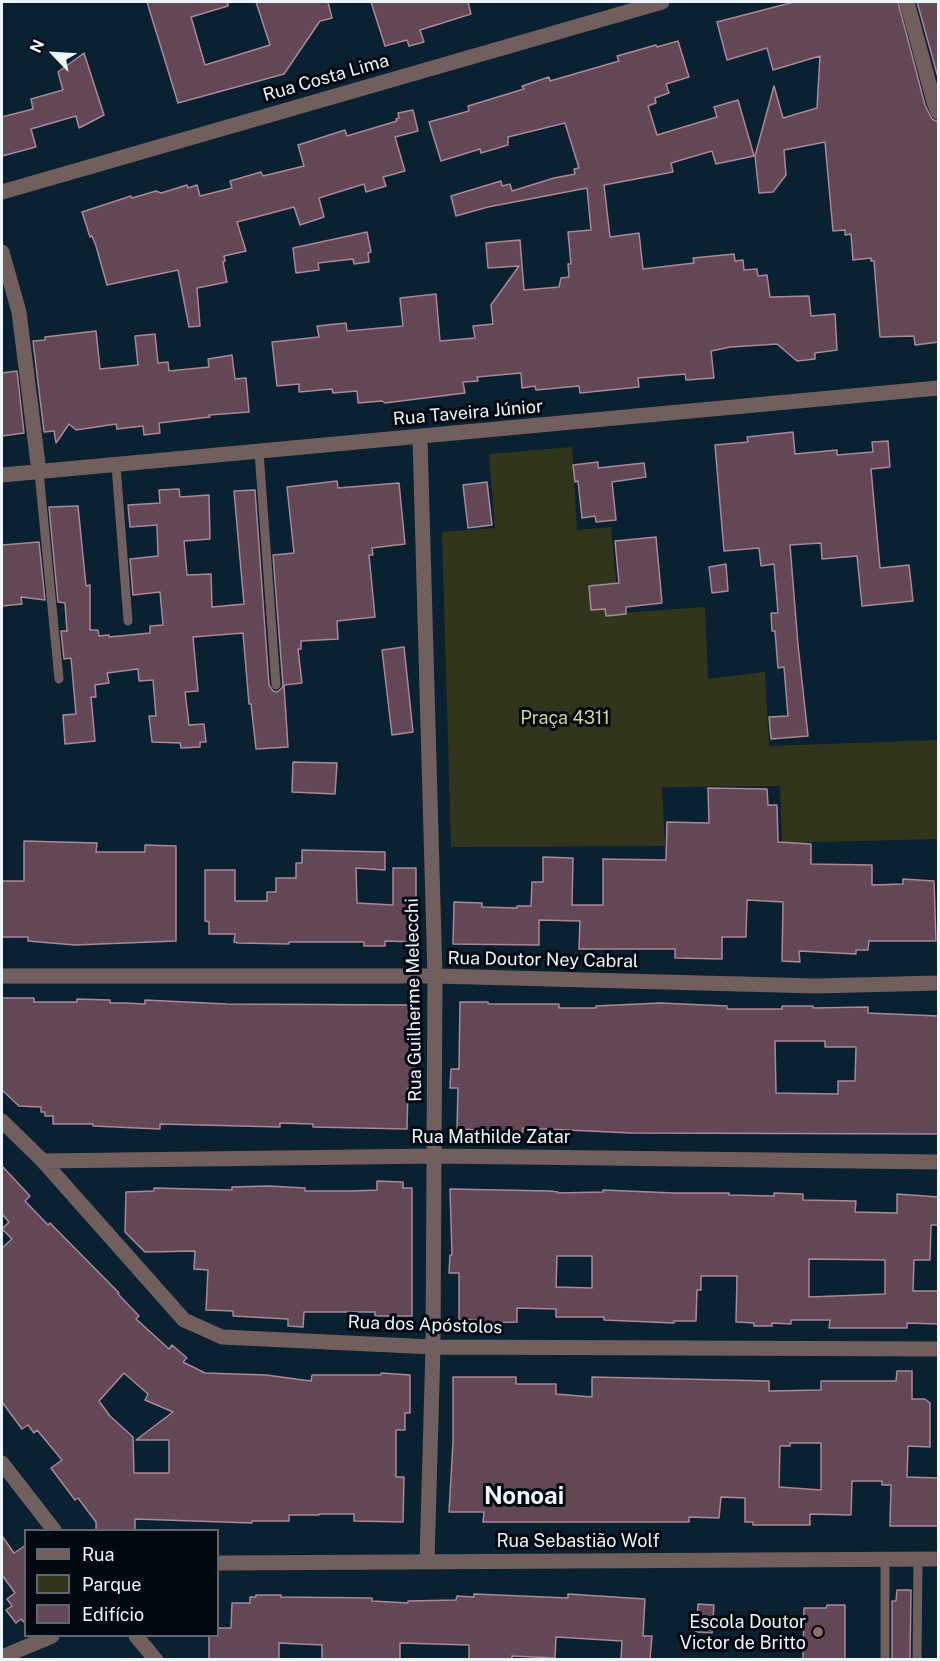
<!DOCTYPE html>
<html>
<head>
<meta charset="utf-8">
<style>
  body { margin:0 }
  #map { position:relative; width:940px; height:1661px; overflow:hidden; background:#0a2132; font-family:"Public Sans",sans-serif }
  canvas { display:block }
  .frame { position:absolute; inset:0; border:3px solid #edf5fd; pointer-events:none }
  .legend { position:absolute; left:24px; top:1529px; width:195px; height:108px; box-sizing:border-box; background:#030911; border:2px solid #61676f; margin:0; padding:8px 10px; list-style:none; font-size:18px; color:#edf5fd }
  .legend li { display:flex; align-items:center; gap:12px; height:30px }
  .legend b { width:30px; border:2px solid #61676f }
  .north { position:absolute; left:24px; top:24px; width:60px; height:60px; -webkit-text-stroke:4px #030911; paint-order:stroke; rotate:295deg; font-size:16px; font-weight:700; line-height:24px; text-align:center; color:#edf5fd }
  .north::after { content:''; display:block; margin:auto; width:21px; height:27px; background:#edf5fd; clip-path:polygon(50% 0,100% 100%,50% 72%,0 100%) }
</style>
</head>
<body>
<div id="map">
<canvas width="940" height="1661"></canvas>
<div class="frame"></div>
<ul class="legend">
<li><b style="height:8px;background:#705f5c"></b>Rua</li>
<li><b style="height:16px;background:#31351c"></b>Parque</li>
<li><b style="height:16px;background:#644755"></b>Edifício</li>
</ul>
<div class="north">N</div>
</div>
<script>
const ctx = document.querySelector('canvas').getContext('2d');
ctx.lineJoin = 'round';
function fillPath(path, color) {
  ctx.fillStyle = color;
  ctx.fill(path, 'evenodd');
}
function stroke(path, color, width, dash) {
  ctx.strokeStyle = color;
  ctx.lineWidth = width;
  ctx.lineCap = dash ? 'butt' : 'round';
  ctx.setLineDash(dash || []);
  ctx.stroke(path);
}
function write(font, color, halo, rows, align = 'center') {
  ctx.font = font + ' "Public Sans",sans-serif';
  ctx.lineWidth = 6;
  ctx.setLineDash([]);
  ctx.textBaseline = 'middle';
  ctx.strokeStyle = halo;
  ctx.fillStyle = color;
  for (const [text, x, y, turn = 0] of rows) {
    ctx.save();
    ctx.translate(x, y);
    ctx.rotate((+turn || 0) * Math.PI / 180);
    ctx.textAlign = isNaN(turn) ? turn : align;
    if (halo) ctx.strokeText(text, 0, 0);
    ctx.fillText(text, 0, 0);
    ctx.restore();
  }
}
const green = new Path2D(`
  M572,447L577,530L611,527L619,613L705,607L708,679L765,672L769,746L938,740V839L782,843L780,786L662,787L665,846L451,847L442,532L495,528L489,454Z`);
const building = new Path2D(`
  M147,2H228V6L191,17L205,65L270,45L256,2H328L332,18L320,21L284,74L178,103Z
  M371,2H468L471,14L420,30L424,42L409,46L407,40L385,46Z
  M794,2H898L925,105L932,119L938,122L939,342L915,345L914,336L880,337L874,261H871V258L853,260L851,234L845,235V230L833,231L825,142L784,150L786,175L773,192L759,193L755,156L774,86L783,118L817,108L820,56L773,70L767,48L727,60L717,22Z
  M917,2H939V81Z
  M678,41L689,77L666,84L669,93L655,98L656,103L648,106L657,135L717,117L714,107L738,100L754,156L716,164L712,151L671,163L673,172L604,185L610,237L639,233L643,269L694,263L693,258L734,254L735,261L743,260L744,270L757,269L758,276L767,275L770,297L809,296L811,316L835,314L837,350L815,353V359L797,361L777,344L731,347L711,351L714,378L686,380L685,374L638,378L639,387L580,393L579,386L536,390L535,386L522,388L521,373L477,377L478,381L463,382L465,393L385,403L382,401L358,403L357,391L333,393L332,389L299,392V384L277,386L272,342L319,337L317,326L346,323L347,331L403,326L400,298L436,294L440,341L475,338L473,326L493,324L491,305L519,266L488,268L486,243L520,240L524,290L559,287L561,278L569,277L568,264H571L568,232L591,230L587,188L488,207L456,216L451,196L501,181L502,186L510,184L512,191L554,178L575,174L574,169L579,168L565,123L508,137V145L481,153L480,149L441,161L429,122L469,111L468,106L524,89L522,86L549,77L550,81L619,61L617,56L656,45L657,47Z
  M84,53L104,115L79,128L76,116L31,129L36,147L2,156V117L33,109L31,99L63,90L58,72Z
  M413,110L418,131L395,137L405,171L383,177L386,186L366,192L364,184L319,198L324,217L300,225L294,207L237,222L246,251L224,256L225,261L223,262L227,282L197,288L200,326L189,327L178,270L107,285L96,246L92,236L90,237L82,212L131,196L132,198L156,191L161,193L187,185L188,188L197,185L200,196L232,188L230,181L261,172L263,176L304,166L298,145L345,130L347,136L397,121L396,119L399,118L398,113Z
  M367,232L371,252L368,253L369,262L354,264L353,259L318,263L319,270L296,273L293,248Z
  M96,331L100,369L138,365L135,336L155,334L158,363L168,362L169,371L209,367L208,359L232,355L235,379L246,378L249,412L209,415L210,417L159,423L160,433L144,435L143,426L117,429L116,424L76,430L69,424L56,443L54,431L44,432L33,341L45,340V337Z
  M17,371L24,433L2,436V373Z
  M793,432L795,454L837,450V455L873,452L872,442L888,441L890,467L871,469L880,568L909,565L913,601L862,606L857,556L822,559L821,543L790,545L798,645L808,736L771,739L769,717L788,716L784,667L778,668L775,631H772L771,613H778L774,564L761,566L759,548L724,551L715,445L748,442L747,437Z
  M598,462V468L644,463L646,477L612,482L616,520L596,522L595,516L582,518L578,481L575,482L573,465Z
  M337,481L338,488L399,483L405,544L372,548L373,555H369L375,617L337,621L338,639L301,641V649H298L302,683L284,685L288,747L256,749L251,704H249L243,633L193,637L198,691L185,692L189,725L204,724L206,742H200V747L181,748L180,743L152,742L149,716H156L153,680L139,681L138,669L107,673L109,683L95,685L96,697H91L95,741L65,744L63,715L76,714L71,658L64,659L61,631H67L65,603L58,602L49,507L78,506L86,586L90,585V630H98L99,636L109,635V637L150,633V626L163,625L160,592L133,595L130,559L158,556L157,525L130,527L128,505L160,503L159,490L179,489L180,497L209,495L210,539L184,541L187,575L211,574L212,607L244,604L234,491L255,490L269,685L273,691L277,692L282,688L283,685L273,555L294,553L287,487Z
  M487,482L492,525L468,528L463,485Z
  M656,537L662,603L626,607V614L606,616L605,609L591,610L589,586L619,583L615,541Z
  M39,542L45,600L21,597L22,604L2,606V545Z
  M726,564L728,591L712,593L709,567Z
  M404,647L413,732L392,735L382,650Z
  M293,762L337,763L335,794L292,792Z
  M708,788L767,789L768,805H777L778,842L811,844V864L872,865V885L903,884V879L934,881L936,941H869L868,950H856V954L799,951L800,962L782,961L783,902L747,900L746,937H722V959L675,958V949H579L580,921L539,920V945L453,944L454,902L482,903V907L517,908V906H531L532,882H543V857L573,858L572,905H603V859L666,860L667,822L709,823Z
  M24,841L97,843L96,852H145V845L176,846V941L75,945L28,941V937H2V881H24Z
  M302,850L385,852V870L356,868L357,903L393,905V868H416V942L385,941V946H364V942H289V944L238,943L234,942L235,934H209V922L205,921V870H235V901H267V892H276V878H296V863H302Z
  M2,998H34V1002H77V999L110,1000V1003H125L145,1004V1000L227,1004L409,1005V1048H414V1088H408L407,1129L313,1127V1124L280,1123V1127L160,1124V1129L93,1126V1124H53V1116H45V1112H41V1107L19,1106L2,1090Z
  M460,1002H488V1004H559V1008H596V1006L660,1003L727,1006V1009H782V1006H813V1008L868,1007V1013L939,1016V1134L631,1133L523,1128V1132L457,1129L458,1088H450L451,1069H459ZM775,1041H825V1047H856L855,1081H838V1094L776,1093Z
  M2,1166L30,1196L25,1201L48,1225L50,1223L119,1293L118,1294L139,1316L136,1319L169,1349L172,1345L187,1358L183,1362L205,1373L266,1375L311,1381L312,1375H381V1373L410,1375V1413H405V1430H396V1477H404L403,1522L354,1521V1514H319V1515H289V1521H252V1523L135,1519V1530H96V1522L78,1498L75,1500L51,1468L62,1460L37,1430L34,1433L28,1425L22,1429L2,1402V1248L12,1239L2,1229L9,1222L2,1214ZM124,1373L148,1394L145,1400L173,1412L136,1440H169V1473H134L133,1437L110,1416L99,1401Z
  M377,1181L403,1182V1188H412V1316H375V1312H304L303,1327L288,1326V1319L233,1316V1311L206,1310L208,1270L194,1269L195,1251L145,1252L125,1232L126,1192L154,1191V1188L232,1190V1187L269,1186L305,1188V1191H351L377,1190Z
  M450,1189L550,1191L558,1192V1193L603,1192V1190L674,1193H729V1195L774,1196V1193L803,1194V1200L856,1201L855,1212L897,1213V1194L939,1197V1225H931L930,1260H914L913,1291H939V1324L907,1323V1328H829L830,1320H791V1324L772,1323V1326H754V1323L736,1322L737,1276H701V1290H697L696,1321H674V1323L604,1320V1317H556V1309L517,1308V1322L484,1323V1320H459V1273H449L450,1255H452ZM557,1256H592V1288L556,1287ZM809,1259L885,1260V1294L809,1297Z
  M897,1371H912V1399H925L930,1403V1447L908,1446L907,1477L939,1478V1526H890L891,1485H882V1481H852L851,1515L810,1514V1525H753V1522H745V1498L721,1497L719,1518L689,1517V1522H483L484,1512H449L453,1442V1377H516V1384H556V1394L592,1397V1377L769,1381V1391L821,1390V1381H896ZM790,1443H821V1490L779,1487L780,1446H790Z
  M2,1536L14,1553L26,1545V1624L21,1619L16,1623L6,1610L12,1606L7,1599L15,1593L2,1575Z
  M897,1590H911L910,1659H892V1601H896Z
  M474,1594L568,1598V1594L645,1599L643,1636H652L650,1659H621L622,1641L556,1637L555,1658L512,1656V1659H469V1645L400,1643V1659H322V1645L279,1643V1659H209V1635H218V1628H231L232,1603H250V1597H256V1595H281V1597L372,1598V1601L408,1603V1601L456,1600L457,1596L474,1597Z
  M698,1604L714,1605L712,1633L696,1632Z
  M827,1605H845V1659H803L804,1608H826Z`);
const service = new Path2D(`
  M259,452L276,685
  M116,466L128,621
  M39,472L59,679
  M885,1559V1660
  M917,1660L918,1559`);
const minor = new Path2D(`
  M907,2L934,102L938,112
  M2,192L662,2
  M2,252L19,312L39,472
  M420,438L435,976L433,1347L427,1561
  M2,475L938,388
  M2,976H435L816,986L938,983
  M2,1121L43,1161L184,1320L222,1337L433,1347L938,1349
  M43,1161L435,1156L938,1162
  M2,1463L54,1530
  M218,1563L938,1559
  M136,1636L156,1660
  M2,1657L52,1636`);
const markers = [
  [818,1632,6,"#8d6e63"]
];
const streetNames = [
  ["Rua Costa Lima",326,78,-16],
  ["Rua Taveira Júnior",468,413,-5],
  ["Rua Doutor Ney Cabral",543,960,1],
  ["Rua Guilherme Melecchi",414,1000,-91],
  ["Rua Mathilde Zatar",491,1137],
  ["Rua dos Apóstolos",425,1325,2],
  ["Rua Sebastião Wolf",578,1541]
];
const parkNames = [
  ["Praça 4311",565,718]
];
const poiNames = [
  ["Escola Doutor",806,1622],
  ["Victor de Britto",806,1643]
];
const districtNames = [
  ["Nonoai",524,1497]
];
fillPath(green, '#31351c');
fillPath(building, '#644755');
stroke(building, '#a98897', 1.5);
stroke(service, '#705f5c', 9);
stroke(minor, '#705f5c', 15);
for (const [x, y, r, color] of markers) {
  const dot = new Path2D();
  dot.arc(x, y, r, 0, 2 * Math.PI);
  ctx.fillStyle = color;
  ctx.fill(dot);
  stroke(dot, '#030911', 2);
}
write('18px', '#edf5fd', '#030911', streetNames);
write('18px', '#cdd79b', '#030911', parkNames);
write('18px', '#edf5fd', '#030911', poiNames, 'right');
write('bold 24px', '#edf5fd', '#030911', districtNames);
</script>
</body>
</html>
